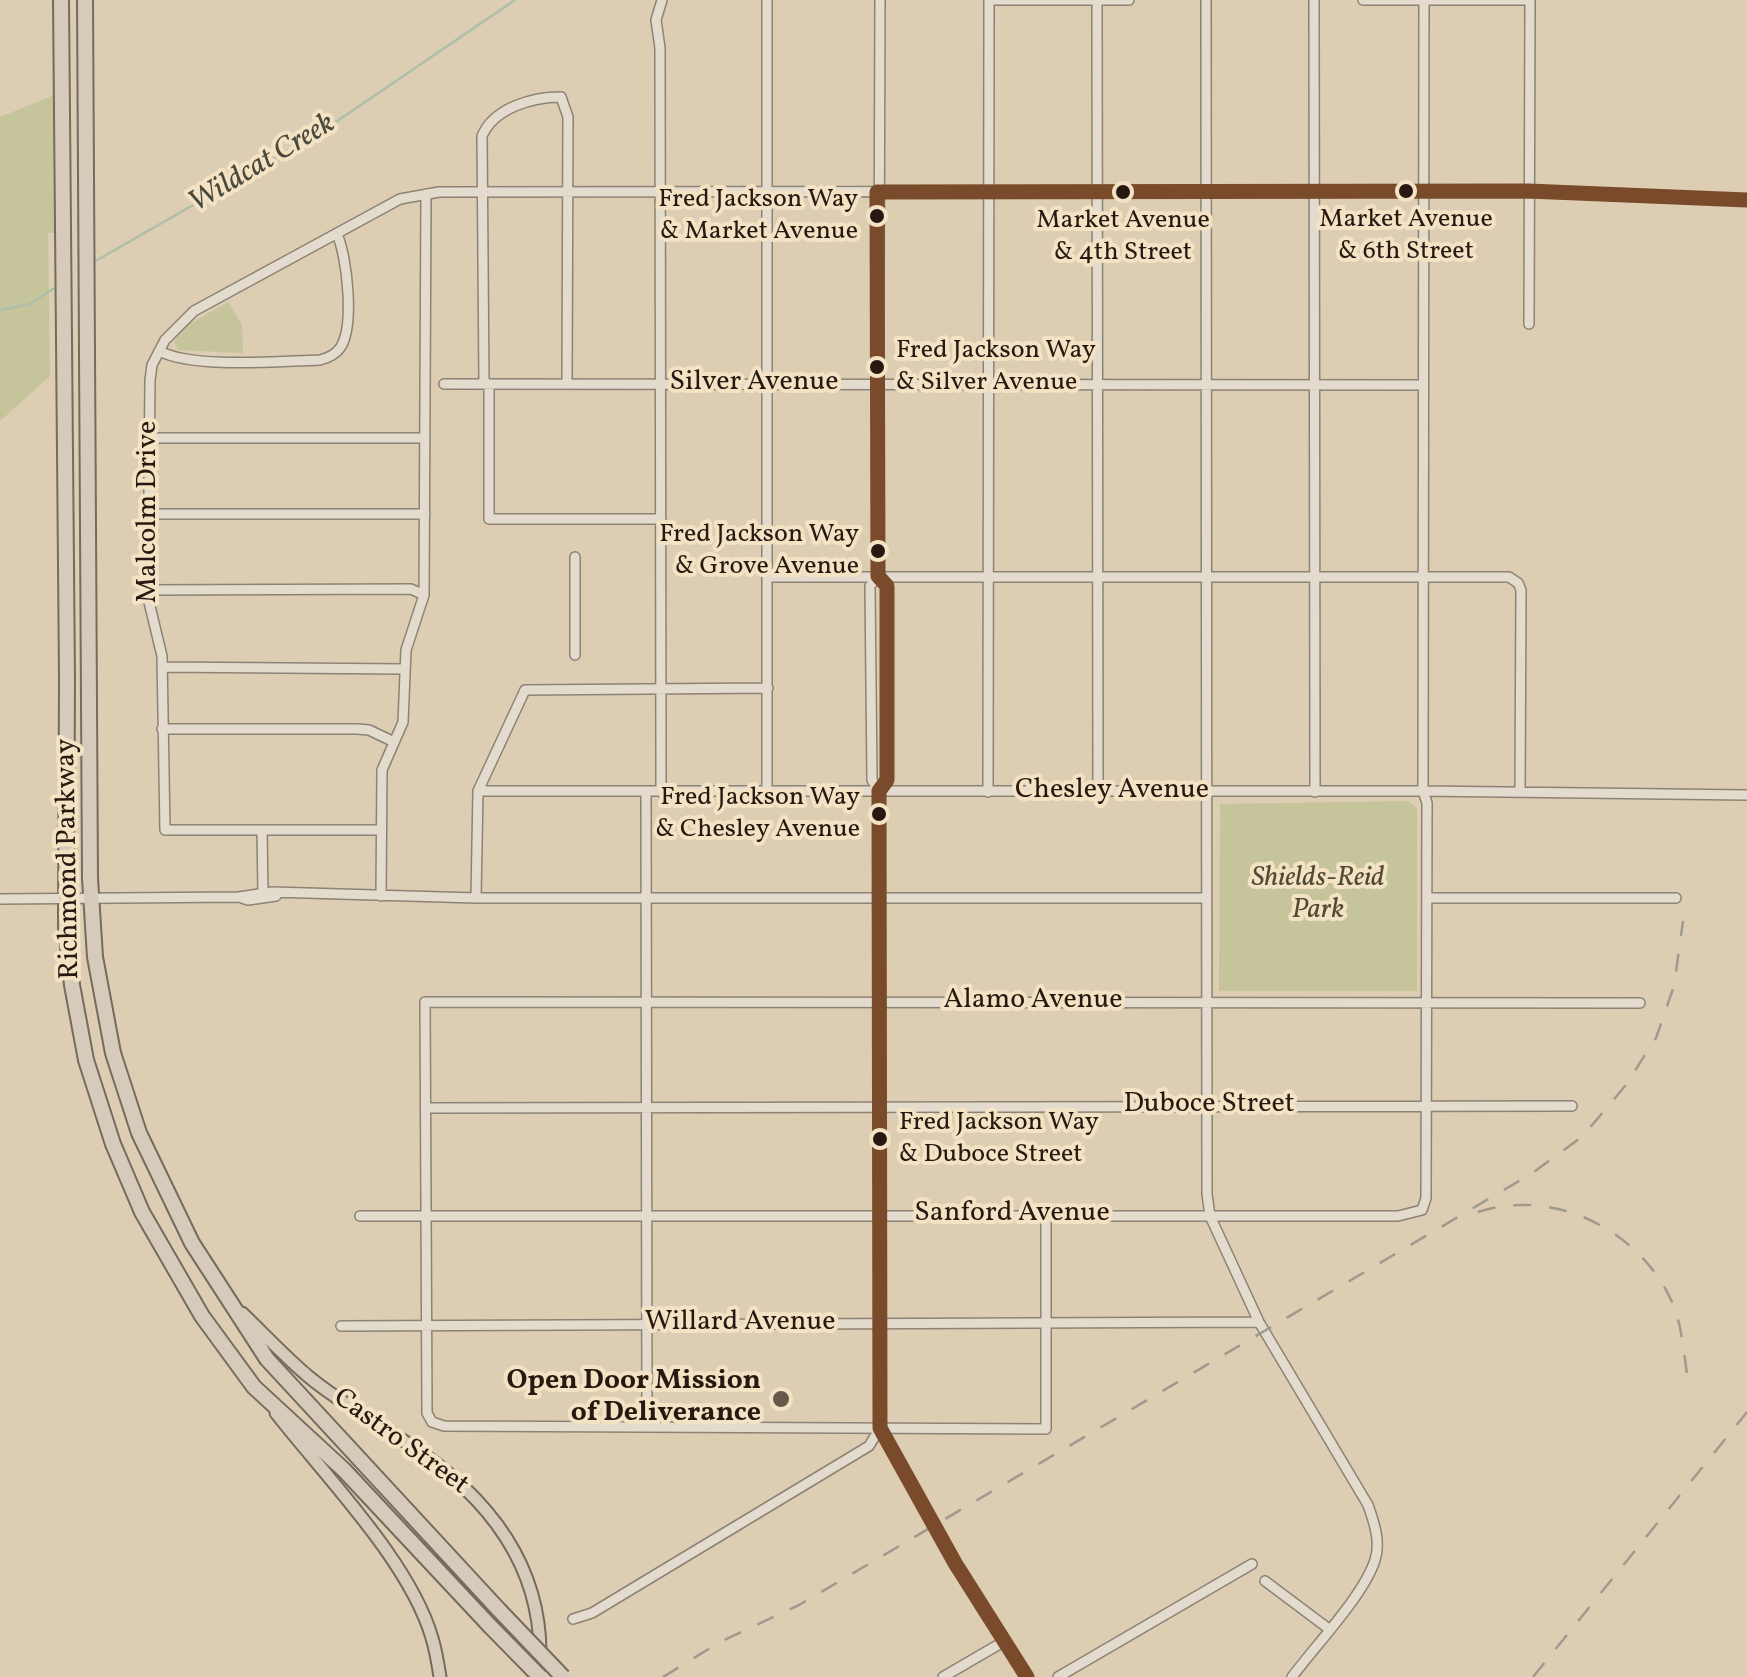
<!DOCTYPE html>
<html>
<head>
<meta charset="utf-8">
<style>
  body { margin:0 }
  canvas { display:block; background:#dccdb3 }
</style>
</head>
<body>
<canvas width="1747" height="1677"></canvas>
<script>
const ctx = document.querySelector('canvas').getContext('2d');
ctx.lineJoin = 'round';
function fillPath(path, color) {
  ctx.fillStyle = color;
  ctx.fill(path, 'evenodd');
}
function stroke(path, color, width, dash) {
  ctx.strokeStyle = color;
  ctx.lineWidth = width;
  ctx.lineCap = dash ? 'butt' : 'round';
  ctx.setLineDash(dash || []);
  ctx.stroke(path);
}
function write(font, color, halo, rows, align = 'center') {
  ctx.font = font + ' Vollkorn,serif';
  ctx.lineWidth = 8;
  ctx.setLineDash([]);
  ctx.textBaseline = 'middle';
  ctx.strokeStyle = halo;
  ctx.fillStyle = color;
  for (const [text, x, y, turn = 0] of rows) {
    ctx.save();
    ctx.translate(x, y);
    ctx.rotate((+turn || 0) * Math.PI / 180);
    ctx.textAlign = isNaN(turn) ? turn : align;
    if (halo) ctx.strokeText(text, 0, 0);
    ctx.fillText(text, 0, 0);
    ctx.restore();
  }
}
const green = new Path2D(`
  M62,92L64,232L48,233L50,376L0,421V117Z
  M228,302L242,325L243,353L178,350L174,341L186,326Z
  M1408,801L1417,808V991H1219L1220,804Z`);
const stream = new Path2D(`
  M92,263L324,130L515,0
  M0,310L30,304L56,287`);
const minor = new Path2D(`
  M767,0V791
  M1097,0L1098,792
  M1206,0L1207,1194L1210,1216L1259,1322L1368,1505C1374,1522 1381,1542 1375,1560C1364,1595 1315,1646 1292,1677
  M1314,0L1315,792
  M1363,0H1530L1529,324
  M159,351C195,369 278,361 320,360C328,358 335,355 340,348C355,327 347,256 337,234
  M444,384L1423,385
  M484,384L482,136C494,108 532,97 561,97L568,117L567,384
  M489,384V519H661
  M149,438H425
  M149,514H425
  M878,576L870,586L872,780L879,791L880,1428L955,1563L1027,1677
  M768,577H1509L1518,583L1521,590L1520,791
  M148,590L411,589L424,595
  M575,655V557
  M162,667L404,669
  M162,729H357L369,730L392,741
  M478,791H1423L1747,795
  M879,791L887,780V586L878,576L880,0
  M646,792L647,1427
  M661,792L660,48L656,20L662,0
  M988,792L989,0H1129
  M262,830L263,893
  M380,830H165L162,656L148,598L150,380L152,365L165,340L194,311L400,199L439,192L1528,191L1747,200
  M381,896L382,770L403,722L406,650L424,595L426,194
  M239,897L272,892L476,898H1206
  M476,898L478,791L525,690L768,688
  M1428,898H1676
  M0,899L239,897L248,900L276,896
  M426,1108L1572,1106
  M1046,1215V1429L444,1426L432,1422L427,1413L425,1002L1640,1003
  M360,1216H1398L1422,1210L1426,1198L1427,803L1423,791L1424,0
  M341,1326L1259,1322
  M1265,1581L1329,1629
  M573,1619L592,1613L869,1446L880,1428
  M943,1677L1003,1642
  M1058,1677L1252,1564`);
const major = new Path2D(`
  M242,1313C264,1334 285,1357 309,1377C338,1401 372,1420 404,1441C482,1491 542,1561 540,1658
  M276,1413C326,1477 410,1562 432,1638C436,1651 438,1664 440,1677`);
const highway = new Path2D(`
  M61,0L67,678L66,926L72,985L86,1060L113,1144L142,1212L202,1316L254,1387L344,1470L490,1626
  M85,0L90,878L95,957L113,1053L139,1133L192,1243L267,1359L499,1610`);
const rail = new Path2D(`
  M1478,1212C1557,1186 1648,1234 1676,1312C1682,1331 1684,1353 1687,1374
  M663,1677L720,1642L799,1605L1531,1174L1583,1136L1625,1086L1656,1038L1674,986L1683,921
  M1533,1677L1747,1412`);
const highwayBridge = new Path2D(`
  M499,1610L563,1677
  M490,1626L540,1677`);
const bus1 = new Path2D(`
  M877,192L878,576L887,586V780L879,791L880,1428L955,1563L1027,1677
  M877,192L1528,191L1747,200`);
const markers = [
  [1406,191,9,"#271911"],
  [1123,192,9,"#271911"],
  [877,216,9,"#271911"],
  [877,367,9,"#271911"],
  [878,551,9,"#271911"],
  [879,814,9,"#271911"],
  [880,1139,9,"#271911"],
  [781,1399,10,"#66584a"]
];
const busNames = [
  ["Fred Jackson Way",858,201],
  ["& Market Avenue",858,233],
  ["Market Avenue",1406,221,"center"],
  ["& 6th Street",1406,253,"center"],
  ["Market Avenue",1123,222,"center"],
  ["& 4th Street",1123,254,"center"],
  ["Fred Jackson Way",896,352,"left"],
  ["& Silver Avenue",896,384,"left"],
  ["Fred Jackson Way",859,536],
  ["& Grove Avenue",859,568],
  ["Fred Jackson Way",860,799],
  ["& Chesley Avenue",860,831],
  ["Fred Jackson Way",899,1124,"left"],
  ["& Duboce Street",899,1156,"left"]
];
const streetNames = [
  ["Silver Avenue",754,384],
  ["Malcolm Drive",150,512,-90],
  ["Chesley Avenue",1112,792],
  ["Richmond Parkway",70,859,-91],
  ["Alamo Avenue",1033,1002],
  ["Duboce Street",1209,1106],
  ["Sanford Avenue",1012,1215],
  ["Willard Avenue",740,1324],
  ["Castro Street",400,1443,36]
];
const parkNames = [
  ["Shields-Reid",1318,880],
  ["Park",1318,912]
];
const poiNames = [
  ["Open Door Mission",761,1383],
  ["of Deliverance",761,1415]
];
const waterNames = [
  ["Wildcat Creek",263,165,-31]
];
fillPath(green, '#c6c49b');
stroke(stream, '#adbea9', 2.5);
stroke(minor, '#8d8374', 12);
stroke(major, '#756b5e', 15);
stroke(highway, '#756b5e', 18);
stroke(minor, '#e2dbce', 9);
stroke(major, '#d6cbba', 11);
stroke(highway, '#d6cbba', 14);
stroke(rail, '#a0998e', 2.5, [18, 18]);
stroke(highwayBridge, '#756b5e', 18, []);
stroke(highwayBridge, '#d6cbba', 14);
stroke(bus1, '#7a4b2a', 15);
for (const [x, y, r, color] of markers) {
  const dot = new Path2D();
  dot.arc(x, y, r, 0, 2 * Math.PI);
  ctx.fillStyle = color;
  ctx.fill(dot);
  stroke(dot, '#f3e2c3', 4);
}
write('26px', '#271911', '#f3e2c3', busNames, 'right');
write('28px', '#271911', '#f3e2c3', streetNames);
write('italic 28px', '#514a35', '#f3e2c3', parkNames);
write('bold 28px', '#271911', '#f3e2c3', poiNames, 'right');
write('italic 30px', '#49493d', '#f3e2c3', waterNames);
</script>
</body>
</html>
